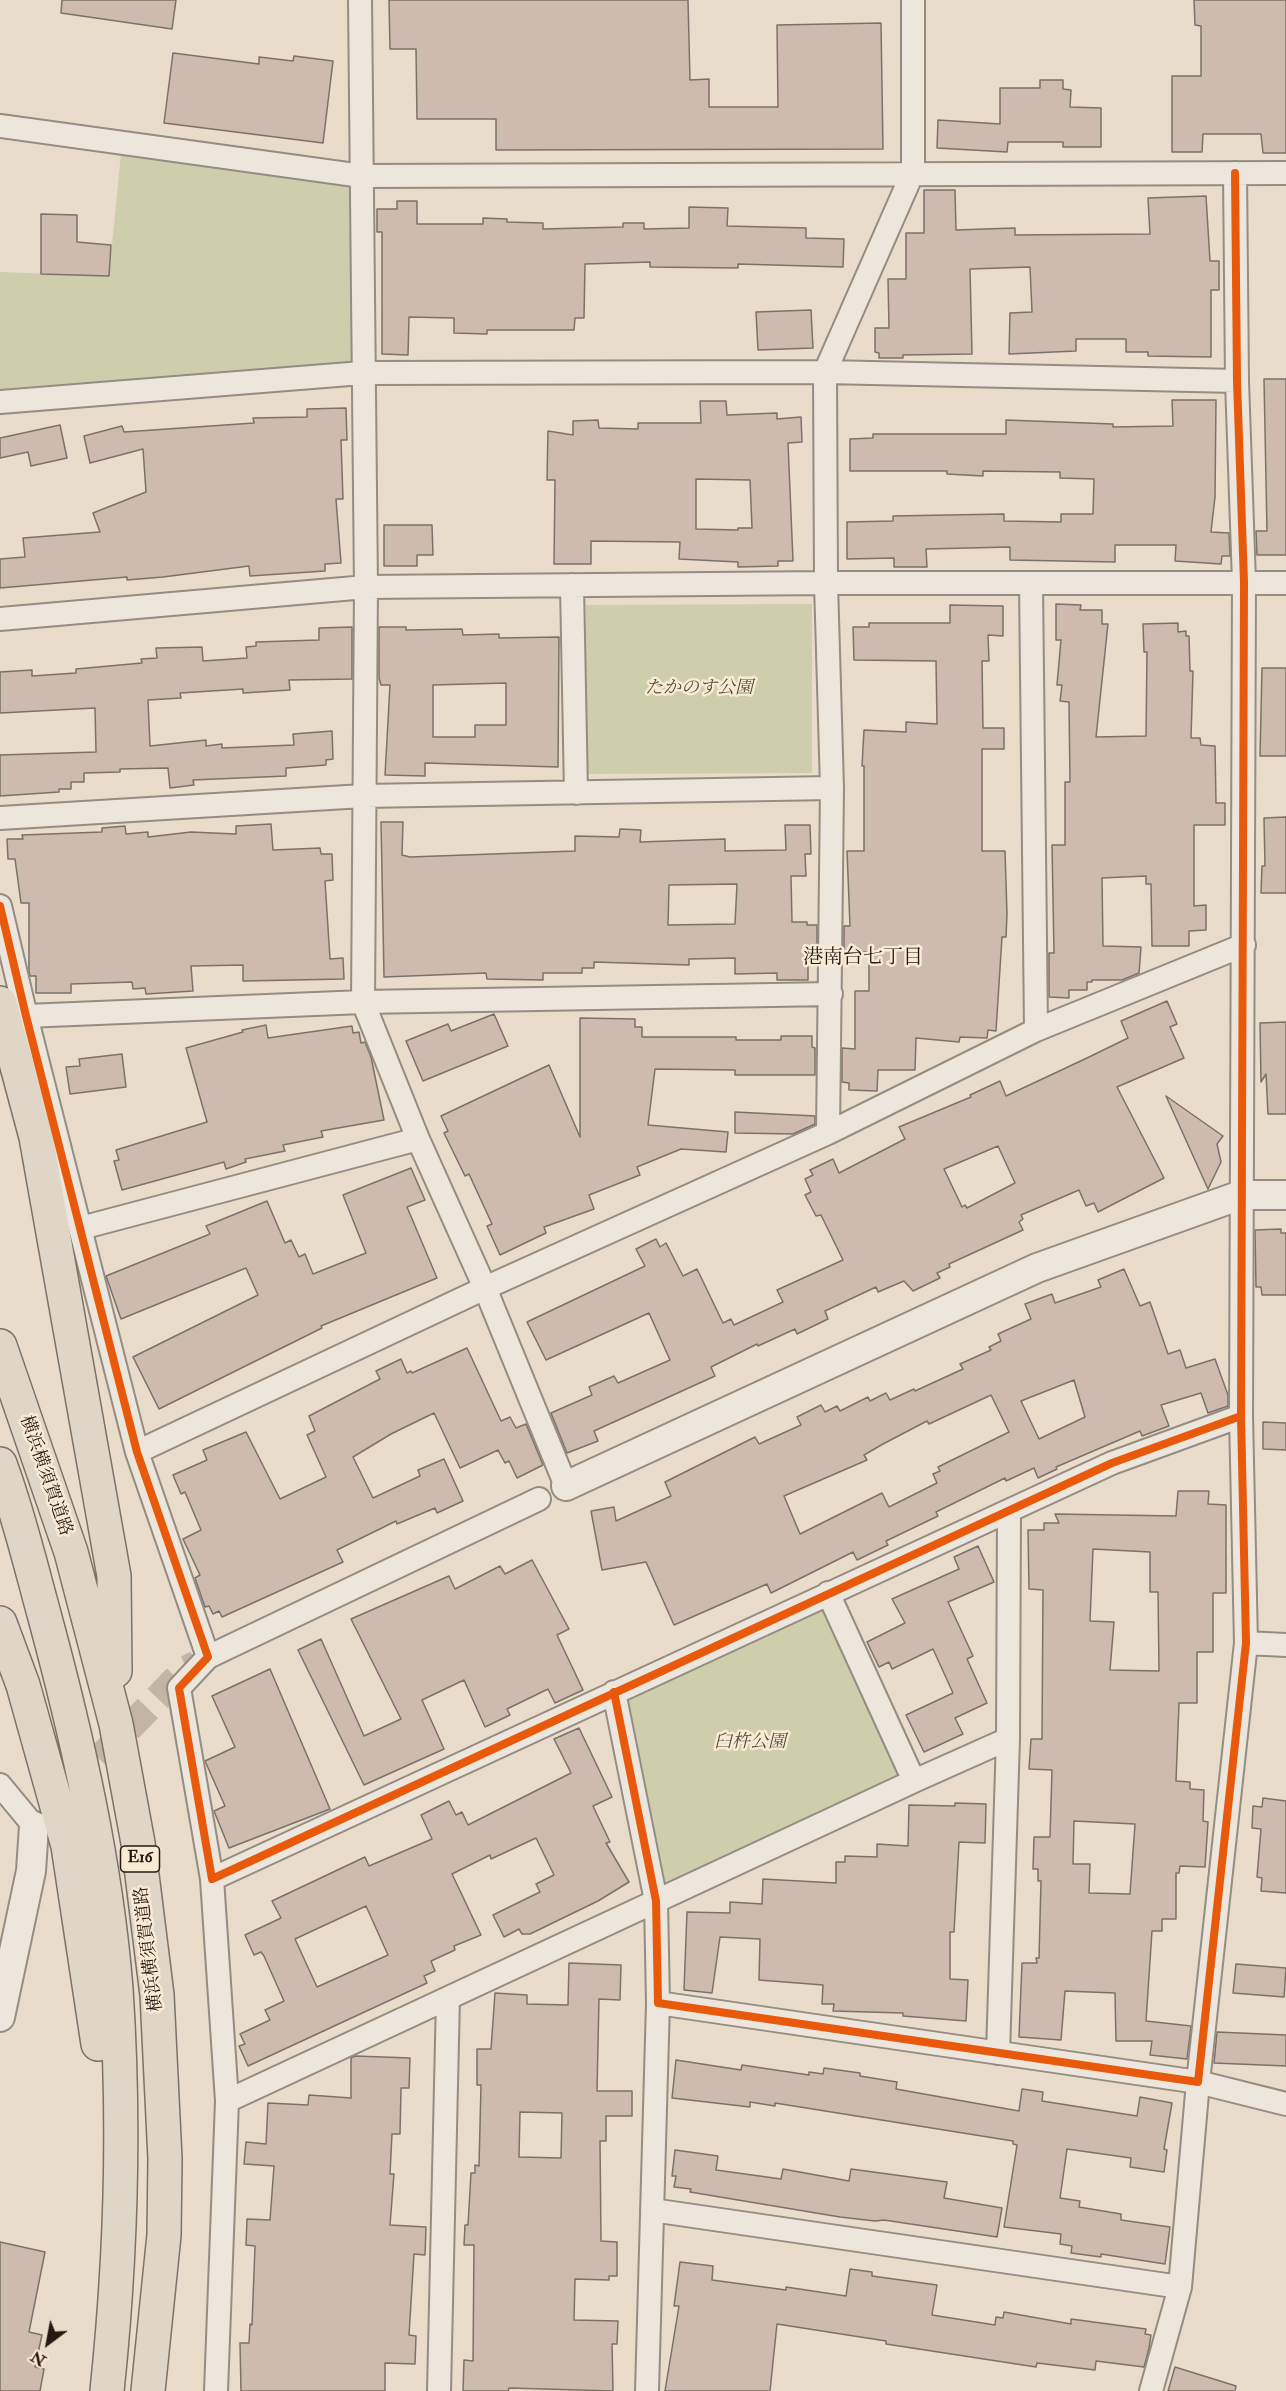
<!DOCTYPE html>
<html>
<head>
<meta charset="utf-8">
<style>
  body { margin:0 }
  #map { position:relative; width:1286px; height:2391px; overflow:hidden; background:#e9dcca; font-family:"IM FELL Double Pica",serif }
  canvas { display:block }
  .north { position:absolute; left:18px; top:2313px; width:60px; height:60px; -webkit-text-stroke:4px #f9ead4; paint-order:stroke; rotate:212deg; font-size:16px; font-weight:700; line-height:24px; text-align:center; color:#251914 }
  .north::after { content:''; display:block; margin:auto; width:21px; height:27px; background:#251914; clip-path:polygon(50% 0,100% 100%,50% 72%,0 100%) }
</style>
</head>
<body>
<div id="map">
<canvas width="1286" height="2391"></canvas>
<div class="north">N</div>
</div>
<script>
const ctx = document.querySelector('canvas').getContext('2d');
ctx.lineJoin = 'round';
function fillPath(path, color) {
  ctx.fillStyle = color;
  ctx.fill(path, 'evenodd');
}
function stroke(path, color, width, dash) {
  ctx.strokeStyle = color;
  ctx.lineWidth = width;
  ctx.lineCap = dash ? 'butt' : 'round';
  ctx.setLineDash(dash || []);
  ctx.stroke(path);
}
function write(font, color, halo, rows, align = 'center') {
  ctx.font = font + ' "IM FELL Double Pica","Noto Serif JP",serif';
  ctx.lineWidth = 5;
  ctx.setLineDash([]);
  ctx.textBaseline = 'middle';
  ctx.strokeStyle = halo;
  ctx.fillStyle = color;
  for (const [text, x, y, turn = 0] of rows) {
    ctx.save();
    ctx.translate(x, y);
    ctx.rotate((+turn || 0) * Math.PI / 180);
    ctx.textAlign = isNaN(turn) ? turn : align;
    if (halo) ctx.strokeText(text, 0, 0);
    ctx.fillText(text, 0, 0);
    ctx.restore();
  }
}
const green = new Path2D(`
  M122,143L362,176V373L0,404V272L109,276Z
  M812,604V773L586,774V605Z
  M828,1593L914,1781L656,1901L614,1692Z`);
const building = new Path2D(`
  M62,0H176L172,29L61,13Z
  M389,0H688L690,80L709,79V107H778L777,25L881,23L883,149L496,150V119H417L416,49H390Z
  M1194,0H1286V153H1263L1261,134H1203L1202,152H1172V76H1201V26L1195,25Z
  M173,53L259,64V57L293,61L294,56L333,61L323,143L164,123Z
  M1040,80H1063V89L1071,90L1070,107L1101,108V147H1063V142H1008L1007,152L937,148L938,120L1000,124V88H1040Z
  M924,190H955L956,230L1015,228V235L1150,234L1148,198L1206,196L1210,261H1219V290H1211V357L1148,356V352H1126V339H1076V351L1009,354L1010,313L1032,312L1030,267L970,269L972,354L903,355V358H879V353L875,352V328H889L888,279H906V233H924Z
  M397,201H417V224H483V218L507,219V222L543,223V229L623,227V223H644V229L689,228V207L728,208L727,226L806,228V238L844,239L843,267L738,264V268L650,267V262L585,264L584,318H575L574,330H487V334L454,333V318L409,317L408,355L382,354V232H377V209H397Z
  M41,214L77,215V242L111,245L109,276L41,274Z
  M811,310L813,348L758,350L756,312Z
  M1264,379H1286V555H1257L1256,531H1267Z
  M1172,400H1216L1215,497L1211,532L1229,533L1230,556H1222L1221,564L1175,561L1176,545H1115V562L1010,560V547L926,549L927,567H894V558L847,559V522L893,521V516L1004,514V521L1061,522V514H1093L1094,479L1060,478V472L983,471V476L947,474V471H850V439L873,438V434H1006V420L1113,424V427L1173,426Z
  M700,401H726L727,415L777,413V419L801,417L802,442L788,443L793,561H778V566L738,567V562L679,559L680,542L591,541V564H554L555,480H547L548,431L573,435V421L598,420L599,428L638,429V423H701ZM696,479L750,480L752,528H738V530L696,529Z
  M346,408L347,440H341L343,499H336L341,563L325,564V571L250,576L249,566L163,577L127,580V577L0,588V559L25,557L23,538L100,532L93,513L146,492L143,449L90,463L84,436L122,426L124,432L254,423L253,418L307,417V409Z
  M60,425L67,458L31,466L28,452L0,458V438Z
  M384,525H432L433,555H417V566H384Z
  M1056,604L1081,605L1080,610H1102V624H1108L1096,737L1146,736L1147,652H1144L1143,624L1178,623V632L1186,631V636H1189L1190,671H1193L1191,738H1200L1201,745L1215,746L1216,803H1225V825H1194V906L1206,905V930L1189,931V946H1152L1151,884H1146V876L1102,878L1103,946L1141,947L1139,973L1122,980H1092V982H1087V990H1069V998L1049,997V953H1054L1052,845H1065V782H1070L1069,702L1060,701L1062,685H1057L1061,640H1056Z
  M950,605L1003,606V636L988,635L989,661H982L983,728H1004V749H982V851H1005L1007,914L1006,937H1002L996,1031L988,1030L987,1038L960,1037L959,1042L916,1038L915,1070H878L877,1091L849,1090V1083L842,1082V1048L855,1049V991H869V952H844V926H850L847,851H864V766H862L864,730L906,732V722L937,724L936,661L854,660L853,627H869V623H950Z
  M352,627V679L289,680L290,690L243,693V689L180,693L181,698L148,700L150,746L206,740V746L222,744V748L294,745L293,734L332,731L333,759L326,760V765L286,768V776L193,780L194,785L170,788L168,768L120,769V772L84,773V782H71V789H59V792L0,796V755L96,752L95,708L0,713V672L32,670V676L76,673V669L142,663L141,659L157,658L156,648L202,647L203,661L247,658L246,647L256,646V642L319,640V628Z
  M379,627H406V630L462,629L463,635L499,634V638L559,637L558,767L425,763V776L385,775L390,685H381L379,678ZM506,683V725H475V737H433V685Z
  M1262,668H1286V756H1260Z
  M1286,817V893H1261L1262,866H1265L1264,818Z
  M381,822H403L402,855L410,857L575,851V836L619,837L620,829L641,830L640,842L725,839V851L786,850L785,825H810L811,854H805L806,876H791L792,922H807V925H817V952H808V980H777V973L735,974V958L689,959V965L594,962V968H582V973H543V980L487,979L486,973L384,977ZM737,884L735,924L668,925L669,885Z
  M271,824L273,850L320,848L321,854H332L333,880L325,881L330,959L343,958L344,979L243,981V965L191,966L193,991L146,994L145,988L133,989L132,982L71,984V993H36V976H30L29,971V903H21L15,859H8L7,839H23L22,835L102,832V828L125,826L126,834L148,832V837L191,832L236,834V826Z
  M1167,1001L1177,1024L1170,1027L1184,1058L1117,1087L1164,1178L1098,1212L1094,1203L1086,1206L1079,1190L1021,1215L1023,1219L1019,1222L1023,1230L949,1264L950,1267L937,1273L940,1278L913,1291L904,1281L878,1292L876,1287L825,1311L828,1319L797,1334L795,1329L758,1346L757,1344L711,1367L715,1376L594,1431L598,1441L567,1453L551,1413L592,1395L589,1387L614,1376L618,1383L670,1360L649,1313L546,1360L527,1322L645,1266L636,1249L656,1239L660,1247L666,1243L683,1276L697,1269L723,1323L731,1319L734,1325L783,1302L777,1290L843,1260L821,1215L816,1216L805,1195L811,1192L805,1179L813,1175L810,1170L833,1159L839,1173L905,1139L899,1127L971,1097L970,1095L1000,1081L1006,1096L1087,1058L1128,1038L1121,1021ZM998,1146L1015,1183L967,1208L965,1205L962,1207L944,1169Z
  M494,1014L508,1046L423,1081L406,1041L448,1024L451,1031Z
  M580,1018L635,1019V1027H642V1037H736V1040H781V1036H812V1047L815,1048V1075H735V1070L655,1069L648,1125L728,1132L726,1152L681,1149L637,1167L640,1175L589,1195L594,1209L544,1227L546,1233L500,1255L487,1226L492,1224L469,1174L465,1176L444,1133L448,1131L441,1116L549,1065L580,1137Z
  M1286,1022V1114H1268L1266,1074L1261,1082L1260,1023Z
  M266,1025L268,1038L352,1026L353,1033L359,1032L361,1043L365,1042L371,1057L384,1120L321,1131L323,1137L283,1145L285,1151L245,1159L246,1162L226,1169L224,1162L122,1190L114,1161L119,1160L116,1150L207,1122L186,1048L243,1032L242,1030Z
  M122,1054L126,1087L70,1094L66,1067L80,1066L79,1059Z
  M1166,1096L1223,1136L1217,1144L1221,1162L1208,1189Z
  M735,1112L815,1116V1124L793,1134L735,1133Z
  M411,1168L425,1200L407,1207L437,1278L321,1326L322,1328L159,1409L133,1357L258,1295L246,1268L121,1319L106,1276L210,1234L206,1226L267,1201L285,1243L291,1240L299,1257L305,1254L313,1274L366,1253L343,1195Z
  M1281,1229V1233H1286V1295H1262L1261,1287H1256L1255,1230Z
  M1124,1269L1140,1306L1150,1302L1168,1354L1180,1350L1186,1368L1215,1359L1228,1395V1406L1208,1413L1201,1393L1161,1405L1169,1426L1142,1436L1140,1431L1056,1467L1057,1469L1038,1478L1034,1468L1006,1481L1005,1478L936,1512L938,1516L886,1541L888,1545L857,1560L853,1552L771,1593L767,1584L674,1625L646,1562L602,1570L591,1511L614,1507L616,1521L671,1496L665,1482L755,1437L759,1444L801,1425L797,1417L821,1405L825,1412L837,1406L840,1411L868,1397L870,1401L886,1393L890,1400L914,1389L915,1391L963,1369L960,1364L991,1350L989,1347L1001,1341L998,1334L1031,1319L1025,1304L1052,1294L1055,1303L1101,1287L1098,1280ZM1074,1380L1085,1417L1039,1439L1021,1401ZM991,1395L1009,1432L938,1467L940,1471L933,1474L937,1483L889,1507L882,1493L800,1534L784,1496L867,1460L864,1455L883,1444L927,1421L929,1424Z
  M467,1348L501,1421L510,1417L516,1428L526,1424L543,1465L517,1478L509,1461L505,1463L498,1450L460,1468L434,1413L391,1434L353,1457L373,1498L420,1476L418,1470L444,1459L463,1501L437,1513L435,1508L397,1524L396,1521L337,1550L343,1562L222,1617L219,1611L213,1614L209,1606L205,1607L195,1578L200,1575L183,1539L201,1530L185,1492L181,1494L173,1475L207,1460L203,1450L246,1432L280,1499L326,1477L307,1435L315,1431L309,1416L380,1379L376,1371L401,1359L407,1373L411,1371L412,1373Z
  M1263,1422L1286,1423V1450L1263,1449Z
  M1178,1491H1209L1208,1504L1226,1505V1593H1213V1652H1197V1703H1179L1176,1781L1190,1782V1789L1204,1790L1203,1821L1208,1822L1205,1867L1180,1866L1179,1873H1176V1919H1162V1931H1152L1146,2021L1191,2026L1187,2059L1150,2055L1152,2041H1116L1115,1993L1065,1991L1061,2040L1019,2037L1022,1963H1037L1036,1958H1039L1041,1881H1038V1869H1033L1034,1837H1050L1052,1770L1029,1769L1031,1739H1042L1043,1590L1029,1589L1028,1530H1044V1523H1059L1055,1514L1176,1516ZM1093,1549L1150,1552V1592H1158L1159,1671L1110,1670L1114,1622L1090,1621ZM1074,1821L1135,1824L1130,1894L1089,1893L1090,1864H1073Z
  M978,1546L994,1582L948,1602L973,1656L967,1659L987,1703L955,1718L963,1734L924,1752L906,1715L953,1693L933,1649L892,1669L889,1662L879,1667L867,1642L905,1623L892,1599L959,1569L954,1557Z
  M532,1560L569,1629L557,1635L583,1690L555,1703L548,1689L507,1709L510,1715L485,1727L464,1680L422,1700L444,1749L364,1785L298,1650L321,1639L364,1736L401,1719L351,1619L449,1576L455,1589L500,1566L505,1574Z
  M270,1669L330,1809L229,1848L214,1811L225,1806L205,1761L235,1747L212,1696Z
  M579,1728L612,1797L593,1806L610,1842L606,1843L629,1882L598,1901L530,1934H522L519,1929L504,1937L493,1915L540,1892L536,1884L554,1875L536,1838L491,1859L490,1855L452,1874L481,1935L454,1946L455,1950L431,1961L435,1971L424,1976L427,1983L248,2066L239,2046L245,2044L240,2034L270,2020L265,2010L284,2001L264,1956L261,1952L254,1955L245,1935L281,1918L272,1901L365,1857L369,1866L432,1839L421,1815L449,1801L456,1815L462,1812L468,1825L571,1773L554,1739ZM366,1906L388,1955L317,1987L295,1939Z
  M1263,1798L1286,1801V1893L1261,1891L1262,1878L1257,1877L1261,1829L1252,1828L1253,1806L1262,1807Z
  M955,1803L986,1804L985,1843L959,1842L954,1932H950V1979L968,1980L966,2021L903,2016V2013L833,2011L834,2004H822L823,1985L759,1980L760,1939L720,1937L712,1993L684,1990L687,1912L730,1913V1902L762,1904L763,1879L836,1883V1862H845V1856L877,1857V1844L908,1846L909,1805L955,1806Z
  M569,1963L621,1965L620,2000L599,1999L597,2091H632V2116H606V2141H600L601,2241L617,2242V2276H609V2280L575,2279L574,2320L618,2321L617,2344H612L613,2391L509,2388L508,2391H463L464,2360L473,2361L474,2245H464L465,2225H468L471,2173H475V2165L479,2166L481,2085H477V2049H491L495,1993L527,1995V2004L568,2005ZM520,2112L562,2113L561,2158L519,2157Z
  M1236,1964L1286,1968L1284,1997L1233,1993Z
  M1217,2032L1286,2035V2066L1214,2063Z
  M355,2056L410,2058L409,2088H401L400,2134H392L390,2174H394L390,2225L426,2227L425,2255L414,2254L409,2335L416,2336L415,2364L385,2363V2391H241L240,2343H249L250,2324L252,2325L255,2246L246,2245L247,2219L270,2220L274,2166L244,2164L246,2142L266,2144L268,2103L308,2105L309,2095L351,2098V2058Z
  M676,2060L741,2070L742,2065L809,2075V2072L823,2074L824,2068L860,2073V2076L897,2082L896,2089L1019,2111L1022,2089L1043,2092L1042,2101L1137,2116L1140,2097L1172,2103L1164,2149L1167,2150L1164,2172L1130,2167L1131,2158L1067,2149L1060,2198L1080,2201L1079,2207L1121,2214V2220L1170,2227L1165,2264L1101,2254V2257L1071,2253L1072,2246L1060,2244L1061,2234L1004,2227L1017,2145L1013,2144V2141L775,2103V2106L750,2102V2107L672,2098Z
  M675,2150L718,2156L716,2170L781,2179L783,2169L849,2181L851,2169L947,2182L944,2198L1002,2208L997,2237L884,2220L875,2221L840,2217L690,2192L691,2189L674,2187L676,2176H672Z
  M0,2242L45,2252L29,2332L42,2335L35,2367L44,2369L40,2391H0Z
  M680,2262L713,2266L712,2280L786,2290V2287L846,2296L850,2269L872,2272V2276L937,2285L932,2315L995,2325L996,2317L1003,2318L1004,2312L1071,2324V2319L1146,2329L1145,2334L1151,2335L1149,2348L1144,2367L1096,2361L1095,2370L1037,2363L1036,2367L886,2344V2341L777,2324L770,2391H665L679,2306H674Z
  M1175,2367L1236,2386L1235,2391H1168Z`);
const tertiaryTunnel = new Path2D(`
  M70,1789L184,1671L197,1664`);
const minor = new Path2D(`
  M360,0L366,587L363,1002L418,1139L485,1288L566,1486
  M0,126L362,176L1286,173
  M0,402L362,373L825,372L1237,381
  M1031,583L1036,1030
  M572,585L576,793
  M0,619L366,587L826,583H1286
  M0,818L363,796L832,788
  M0,906L26,1016L137,1452L208,1657L179,1688L212,1879L1112,1463L1241,1416
  M26,1016L363,1002L831,994
  M828,1133L832,788L826,583L825,372L913,172V0
  M81,1228L418,1139
  M137,1452L485,1288L828,1133L1036,1030L1244,945
  M1246,1643L1286,1645
  M208,1657L539,1499
  M614,1692L656,1901L658,2003L1198,2082L1246,1643L1241,1416L1244,582L1237,381L1235,173
  M914,1781L1008,1739
  M0,1785L34,1826
  M212,1879L227,2101
  M998,2053L1008,1739L1009,1511
  M652,2210L1180,2287
  M216,2391L227,2101L914,1781L828,1593
  M439,2391L448,1998
  M647,2391L658,2003
  M1151,2391L1180,2287L1198,2082L1286,2104`);
const tertiary = new Path2D(`
  M566,1486L1037,1268L1241,1195H1286
  M0,2017L31,1871L34,1826`);
const motorway = new Path2D(`
  M0,1003L36,1137L114,1576L115,1671
  M0,1346L71,1552L116,1724L138,1843L157,1995L165,2159L164,2235L148,2391
  M0,1464C18,1512 30,1563 44,1614C77,1736 106,1863 116,1989C125,2123 121,2258 107,2391
  M0,1623L23,1685L68,1846L98,2044`);
const cycleway = new Path2D(`
  M0,906L26,1016L137,1452L208,1657L179,1688L212,1879L1112,1463L1241,1416
  M614,1692L656,1901L658,2003L1198,2082L1246,1643L1241,1416L1244,582L1237,381L1235,173`);
const shields = [
  [140,1859,39]
];
const shieldNames = [
  ["E16",140,1859]
];
const parkNames = [
  ["たかのす公園",699,689],
  ["臼杵公園",750,1743]
];
const streetNames = [
  ["横浜横須賀道路",45,1476,71],
  ["横浜横須賀道路",150,1949,-97]
];
const neighbourhoodNames = [
  ["港南台七丁目",863,959]
];
fillPath(green, '#ceceac');
fillPath(building, '#cebaaf');
stroke(building, '#7a7269', 1.5);
stroke(tertiaryTunnel, '#c2b5a6', 28, [28, 14]);
stroke(minor, '#958c82', 26);
stroke(tertiary, '#958c82', 32);
stroke(motorway, '#7a7269', 36);
stroke(minor, '#ece6dd', 22);
stroke(tertiary, '#ece6dd', 28);
stroke(motorway, '#e0d6c7', 33);
stroke(cycleway, '#e8590c', 8);
for (const [x, y, w] of shields) {
  const box = new Path2D();
  box.roundRect(x - w / 2, y - 13, w, 26, 4.5);
  ctx.fillStyle = '#f9ead4';
  ctx.fill(box);
  stroke(box, '#251914', 1.5);
}
write('bold 16px', '#251914', null, shieldNames);
write('italic 18px', '#514c3a', '#f9ead4', parkNames);
write('18px', '#251914', '#f9ead4', streetNames);
write('20px', '#251914', '#f9ead4', neighbourhoodNames);
</script>
</body>
</html>
